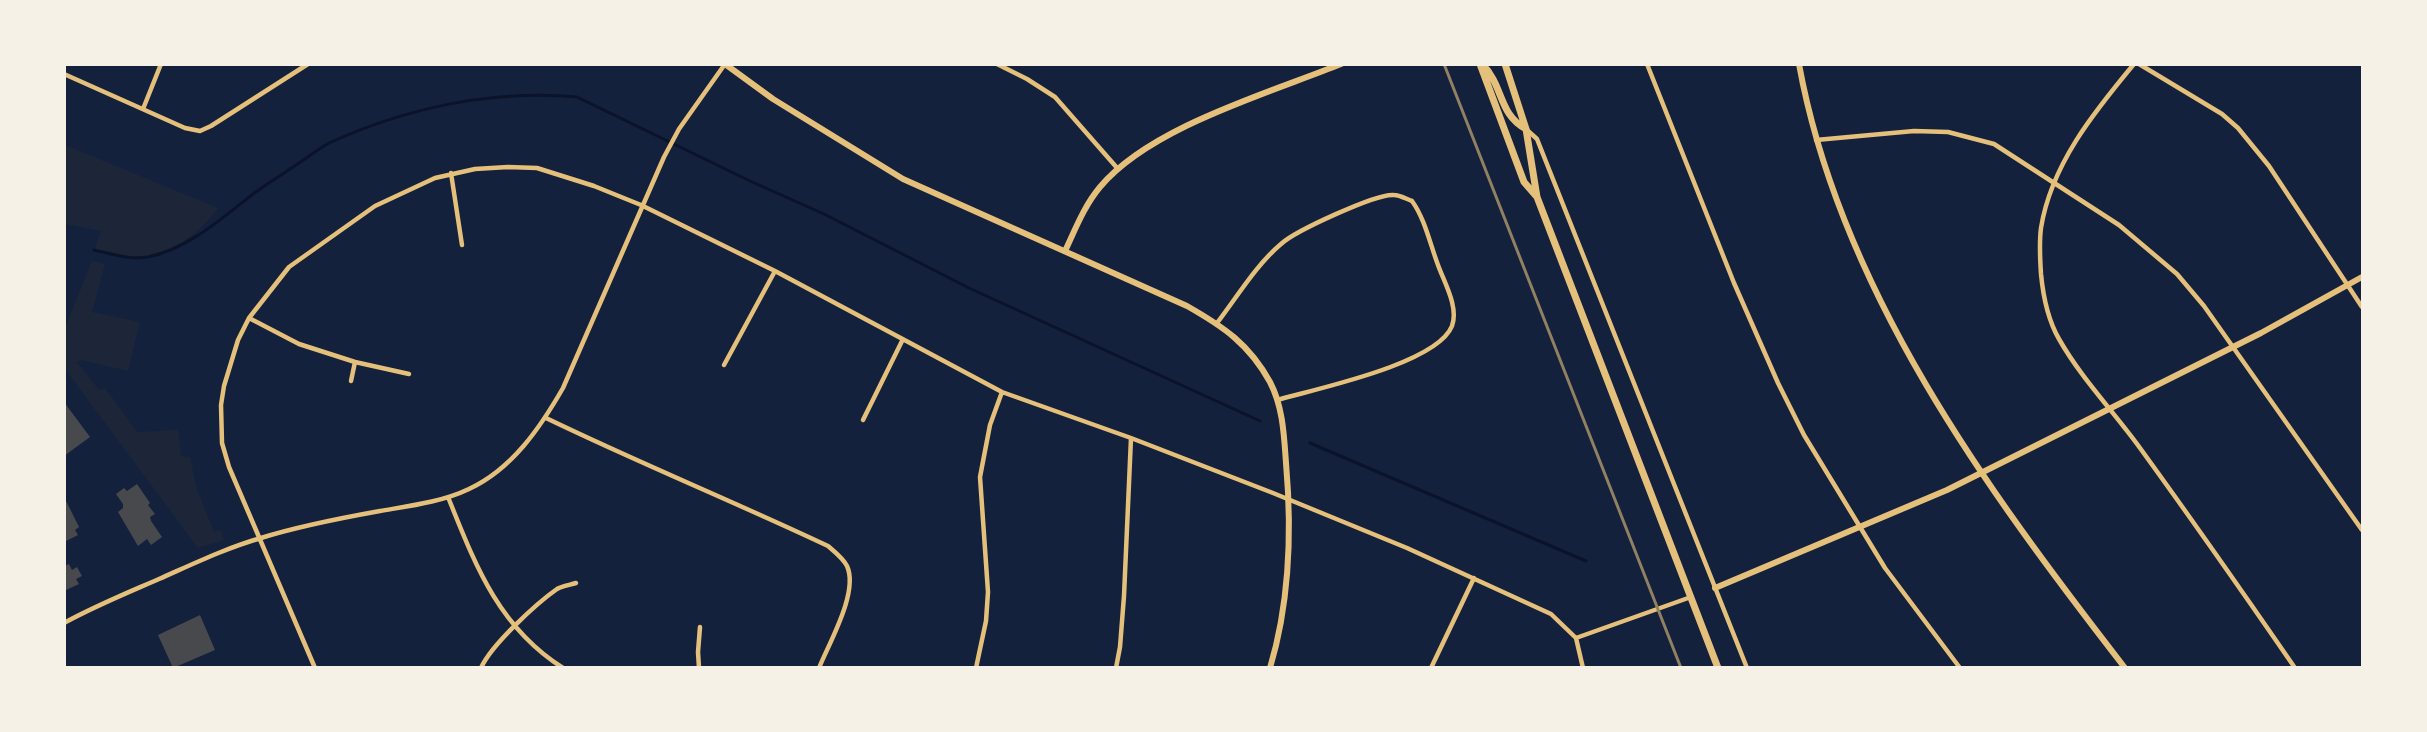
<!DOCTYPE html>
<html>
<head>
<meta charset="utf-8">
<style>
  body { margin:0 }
  #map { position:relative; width:2427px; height:732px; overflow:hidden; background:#14213d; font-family:"Source Serif 4",serif }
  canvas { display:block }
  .frame { position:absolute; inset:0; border:66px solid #f6f1e7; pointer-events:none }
</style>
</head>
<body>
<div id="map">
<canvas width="2427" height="732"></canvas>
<div class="frame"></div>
</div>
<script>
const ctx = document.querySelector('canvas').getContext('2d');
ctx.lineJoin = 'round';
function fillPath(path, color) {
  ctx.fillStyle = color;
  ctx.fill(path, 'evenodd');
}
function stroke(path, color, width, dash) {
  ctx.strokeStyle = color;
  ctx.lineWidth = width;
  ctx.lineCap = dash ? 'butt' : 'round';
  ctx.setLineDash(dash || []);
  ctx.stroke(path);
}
const green = new Path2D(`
  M65,145L218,208C199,234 166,260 132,258C119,257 106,253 94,250L101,231L65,224Z
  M92,261L105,264L92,312L140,322L128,371L81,360L77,362L99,390L105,388L137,432L178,430L181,456L190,457L196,487L214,532L221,530L224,540L198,548L65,369V328Z`);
const stream = new Path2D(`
  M94,250C112,254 130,260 148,257C188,249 222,218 253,194C269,182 286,172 302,161C311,155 320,148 329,143C406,108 493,89 577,97L750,181L824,214L969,288L1260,421
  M1310,443L1586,561`);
const building = new Path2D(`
  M64,402L90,437L64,456Z
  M137,484L150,503L148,505L155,514L150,517L151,521L162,537L151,545L147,539L138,546L118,512L123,508V504L116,494L124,488L127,491Z
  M64,497L79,527L75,530L78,535L64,542Z
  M69,564L72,570L77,567L82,576L76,579L79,584L64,591V566Z
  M200,615L215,650L173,668L158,635Z`);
const minor = new Path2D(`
  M997,64L1027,79L1055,97L1118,169
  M1647,64L1734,283L1778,383L1804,435L1885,568L1960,668
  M2134,64C2094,112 2051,165 2041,228C2039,243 2040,259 2041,274C2043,295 2048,320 2059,339C2081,378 2114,412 2140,448C2193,521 2244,594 2295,668
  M2139,64L2222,114L2238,128L2269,166L2362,307
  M64,74L185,128L200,131L211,126L308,64
  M143,109L161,64
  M1527,130L1537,139L1747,668
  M1816,140L1914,131L1948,132L1994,144L2119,225L2177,274L2204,306L2362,530
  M451,173L462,245
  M249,318L299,344L355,362L409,374
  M1217,323C1237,297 1256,265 1281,244C1295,231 1377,193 1394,195C1400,195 1406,199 1412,201C1425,219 1430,244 1438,265C1444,282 1459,307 1452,326C1437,364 1315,389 1277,400
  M724,365L775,271
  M351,381L355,362
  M546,418C639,463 735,502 828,546C835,552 843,558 847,566C859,592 829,643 819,668
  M863,420L903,339
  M448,497C475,564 498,627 563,668
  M64,623C95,606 127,593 159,579C193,564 226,548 261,538C299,526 341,518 380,511C409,506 442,502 469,489C512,469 540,428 563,388L664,157L679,129L725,64
  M1576,638L1691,597
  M315,668L229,467L222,443L221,405L224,386L238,340L249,318L289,267L375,206L435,178L475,169L508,167L537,168L594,186L641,205L775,271L1002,392L1131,438L1273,493L1407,548L1551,614L1576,638L1583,668
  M481,668C491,645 537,603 557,589C562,586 570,585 576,583
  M699,668L698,652L700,627
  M976,668L986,621L988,592L980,477L990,425L1002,392
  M1116,668L1120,647L1124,596L1131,438
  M1431,668L1474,578`);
const tertiary = new Path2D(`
  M725,64L773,99L903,179L1187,306C1224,327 1249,344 1270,382C1283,407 1284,435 1286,463C1292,531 1290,601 1270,668
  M1799,64C1840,290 1987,490 2125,668
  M1065,251C1075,230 1084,206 1100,187C1150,127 1269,93 1341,64
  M1715,588L1947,490L2261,333L2362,277`);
const secondary = new Path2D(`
  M1480,64L1524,182L1537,197L1718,668
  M1482,64C1504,86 1498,114 1526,129
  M1505,64L1526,129L1537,197`);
const rail = new Path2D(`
  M1444,64L1681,668`);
fillPath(green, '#1d2539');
stroke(stream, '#0b132b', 3);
fillPath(building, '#48494c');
stroke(minor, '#e5c07b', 4.5);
stroke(tertiary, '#e5c07b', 6);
stroke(secondary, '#e5c07b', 7);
stroke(rail, '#918062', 3);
</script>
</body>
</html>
